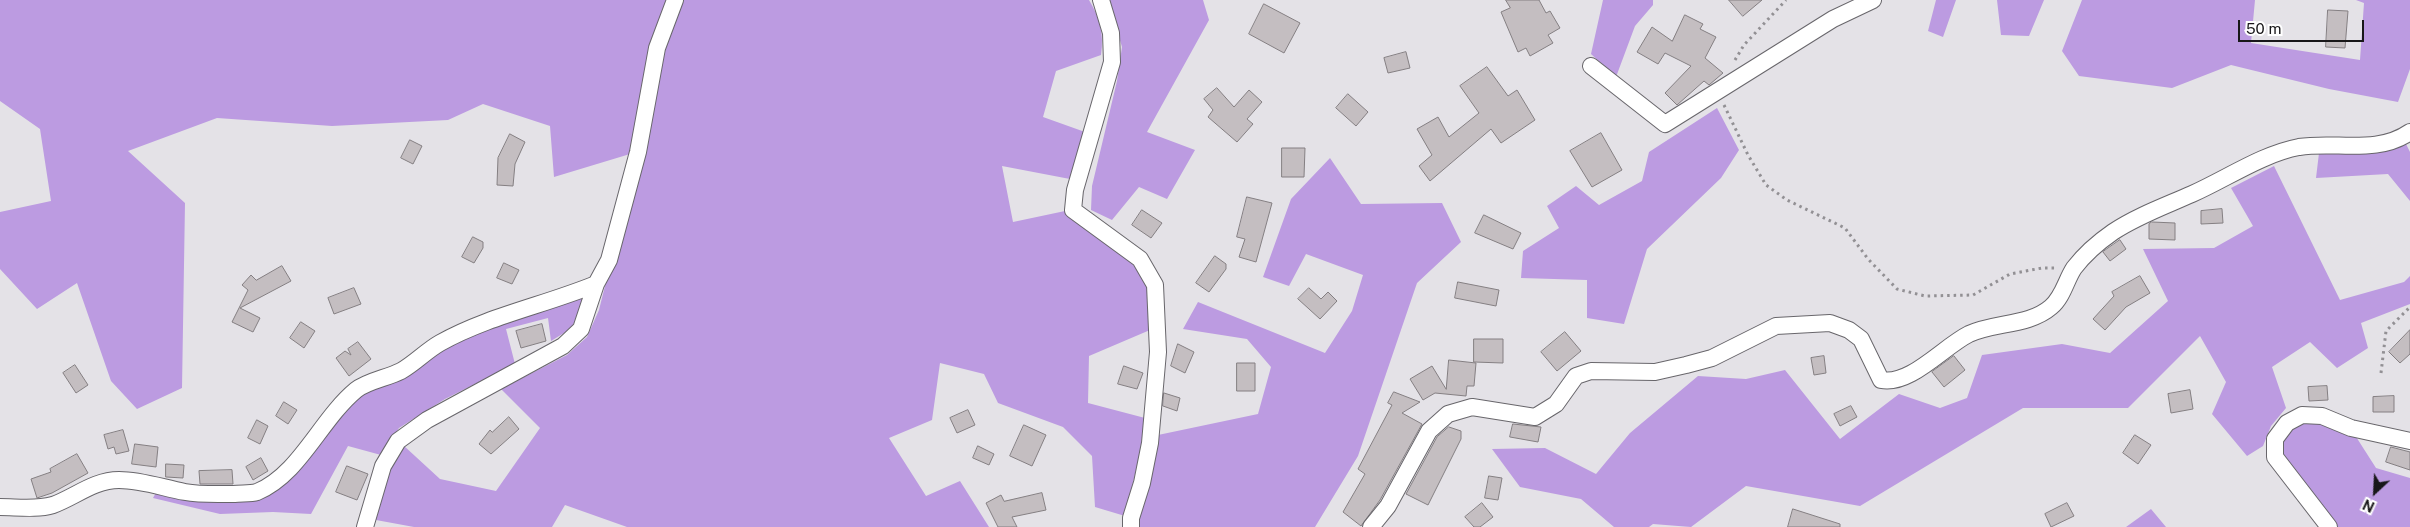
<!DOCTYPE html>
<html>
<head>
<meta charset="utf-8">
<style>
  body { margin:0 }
  #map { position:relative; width:2410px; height:527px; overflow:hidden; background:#e4e2e7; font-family:"Public Sans",sans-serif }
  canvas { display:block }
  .north { position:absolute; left:2350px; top:467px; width:50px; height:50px; -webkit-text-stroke:4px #fff; paint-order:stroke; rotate:205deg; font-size:14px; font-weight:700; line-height:20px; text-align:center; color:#181719 }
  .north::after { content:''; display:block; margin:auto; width:18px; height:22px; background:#181719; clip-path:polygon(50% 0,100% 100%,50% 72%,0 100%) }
  .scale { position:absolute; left:2238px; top:20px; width:126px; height:22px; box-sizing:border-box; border:2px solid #181719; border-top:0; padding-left:6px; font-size:15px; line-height:18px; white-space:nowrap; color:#181719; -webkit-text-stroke:4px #fff; paint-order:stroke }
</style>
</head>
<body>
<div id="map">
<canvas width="2410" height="527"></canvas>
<div class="north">N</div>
<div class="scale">50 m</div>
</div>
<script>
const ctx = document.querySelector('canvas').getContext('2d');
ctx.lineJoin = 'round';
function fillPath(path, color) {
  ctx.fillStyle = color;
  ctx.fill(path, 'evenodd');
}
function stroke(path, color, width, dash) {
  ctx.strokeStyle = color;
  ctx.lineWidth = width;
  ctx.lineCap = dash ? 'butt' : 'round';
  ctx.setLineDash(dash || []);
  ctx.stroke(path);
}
const forest = new Path2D(`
  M0,0H670L630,154L554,177L550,126L483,104L448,120L332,126L217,118L128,151L185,203L182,388L137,409L111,381L77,283L37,309L0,269V212L51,201L40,129L0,101Z
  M684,0H1089C1100,18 1104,34 1101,55L1056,71L1043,117L1085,132L1070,179L1002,166L1013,222L1065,211L1131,262L1148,284L1150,330L1089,356L1088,403L1145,418L1139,457L1125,516L1095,507L1092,456L1063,427L998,403L984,374L940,363L932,420L889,438L926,496L960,481L989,527H627L565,505L552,527H414L376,520C380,491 388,470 403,445L440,479L496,491L540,428L501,389L567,355L587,337L599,310L663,53Z
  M1108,0H1203L1209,20L1147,132L1195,150L1167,199L1139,187L1112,220L1091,210L1092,186L1117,81L1122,47Z
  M1603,0H1653V5L1635,26L1616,77L1591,54Z
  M1936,0H1956L1943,37L1928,31Z
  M1997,0H2044L2029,36L2001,35Z
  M2082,0H2255L2251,43L2360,60L2364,3L2356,0H2410V69L2398,102L2329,89L2231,65L2172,88L2079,76L2062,51Z
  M1717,108L1739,150L1721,178L1647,249L1624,324L1587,318V280L1521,278L1523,251L1559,228L1547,206L1576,186L1599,205L1642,181L1649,152Z
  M2406,144L2410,152V201L2388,174L2316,178L2319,153L2376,151Z
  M1330,158L1361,204L1442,203L1461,242L1417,283L1358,456L1315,527H1137L1158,435L1258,414L1271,367L1247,339L1183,329L1198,302L1325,353L1352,311L1363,275L1306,254L1289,286L1263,277L1291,199Z
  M2274,166L2340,300L2404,282L2410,276V304L2361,323L2368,348L2337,368L2310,342L2272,367L2286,408L2271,426L2263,446L2247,456L2212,414L2226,382L2200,336L2128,408H2023L1860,506L1746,486L1691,527L1653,524L1649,527H1614L1581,499L1520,487L1492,449L1545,448L1596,474L1630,433L1698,376L1746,379L1785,370L1840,439L1899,394L1940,408L1967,398L1982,355L2062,344L2110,353L2168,301L2143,249L2214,248L2253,226L2231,188Z
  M585,294L572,328L551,341L548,318L506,329L515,364L445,399L399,428L381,455L348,446L311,514L273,512L220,514L153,498L158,489L261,495L359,392L441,347Z
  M2301,420L2322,422L2353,432L2376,468L2410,478V527H2333L2277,453L2279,440Z
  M2151,509L2166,527H2126Z`);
const building = new Path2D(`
  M1506,0H1539L1546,13L1550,11L1560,28L1548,35L1553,43L1530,56L1526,48L1518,52L1501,12L1510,8Z
  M1729,0H1762L1743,16Z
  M1264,4L1300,23L1284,53L1249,34Z
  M2328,10L2348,11L2345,48L2326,47Z
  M1685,15L1703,24L1700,29L1716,37L1705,58L1723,73L1709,85L1704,81L1677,105L1665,93L1691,66L1665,53L1658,64L1637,52L1652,27L1672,41Z
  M1406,52L1410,68L1388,73L1384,58Z
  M1487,67L1508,96L1517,90L1535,120L1501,143L1491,129L1430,181L1419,166L1432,155L1417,129L1438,117L1449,137L1479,113L1460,86Z
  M1217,88L1234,107L1249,90L1262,102L1247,119L1253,124L1237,142L1208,117L1213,110L1204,99Z
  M1348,94L1368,112L1356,126L1336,108Z
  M1601,133L1622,170L1592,187L1570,151Z
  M510,134L525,142L515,164L513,186L497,185L498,158Z
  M410,140L422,146L413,164L401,158Z
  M1282,148H1305L1304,177H1282Z
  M1247,197L1272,203L1256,262L1239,257L1245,239L1237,237Z
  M2222,209L2223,223L2201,224V211Z
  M1142,210L1162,223L1151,238L1132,225Z
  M1484,215L1521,233L1513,249L1475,233Z
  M2152,222L2175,223V240L2149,239V224Z
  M473,237L483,242V248L474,263L462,257Z
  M2120,240L2126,249L2110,261L2103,252Z
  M1215,256L1226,264V269L1209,292L1196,283Z
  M504,263L519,270L512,284L497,278Z
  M282,266L291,281L240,308L260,318L253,332L232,322L248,290L242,285L251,275L256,280Z
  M2140,276L2150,293L2126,307L2105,330L2093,319L2114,296L2112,292Z
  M1458,282L1499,290L1496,306L1455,298Z
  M354,288L361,304L334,314L328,298Z
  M1309,288L1321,299L1328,292L1337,301L1320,319L1298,299Z
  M301,322L315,331L304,348L290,338Z
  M542,324L546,341L521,348L516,331Z
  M2410,330V354L2400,363L2389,352Z
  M1565,332L1581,351L1557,371L1541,352Z
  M1474,339H1503V363L1474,362Z
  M358,342L371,359L349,376L336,358L345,351L351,355L348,349Z
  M1178,344L1194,352L1185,373L1171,366Z
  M1824,356L1826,373L1814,375L1811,358Z
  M1954,356L1965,370L1944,387L1932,372Z
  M1449,360L1476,363L1474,386H1467L1466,396L1435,393L1423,400L1410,379L1432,366L1446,389Z
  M1237,363H1255V391H1237Z
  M75,365L88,385L76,393L63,373Z
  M1124,366L1143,373L1137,389L1118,384Z
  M2327,386L2328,400L2309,401L2308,387Z
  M2190,390L2193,409L2171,413L2168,394Z
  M1394,392L1420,402L1402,413L1422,424L1380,500L1361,526L1343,512L1365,474L1358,469L1392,405L1388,403Z
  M1164,393L1180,398L1177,411L1163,406Z
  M2394,396V412H2373V397Z
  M284,402L297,410L288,424L276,416Z
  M1851,406L1857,417L1840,426L1834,414Z
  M968,410L975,425L957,433L950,418Z
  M509,417L519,429L491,454L479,444L490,430L492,432Z
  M257,420L268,426L260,444L248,438Z
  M1513,424L1541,427L1538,442L1510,437Z
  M1024,425L1046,435L1032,466L1010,456Z
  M1449,427L1461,431V439L1428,505L1406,494L1437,437Z
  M123,430L129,451L116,454L114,447L108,449L104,435Z
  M2135,435L2151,445L2138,464L2123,453Z
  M135,444L158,447L156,467L132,464Z
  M978,446L994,454L989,465L973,458Z
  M2391,447L2410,452V470L2386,462Z
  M77,454L88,473L52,493L37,498L31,479L51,472L50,469Z
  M261,458L268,471L253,480L246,467Z
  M166,464L184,465L183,478L166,477Z
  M347,466L368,474L357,500L336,492Z
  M232,470L233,484H200L199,471Z
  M1489,476L1502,478L1498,500L1485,498Z
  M1042,493L1046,510L1012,517L1017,527H998L986,503L1001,495L1004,501Z
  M1482,503L1493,517L1480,527H1474L1465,517Z
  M2067,503L2074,516L2051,527L2045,514Z
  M1793,509L1840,524V527H1788Z`);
const path = new Path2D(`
  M1735,60L1744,45L1786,0
  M1724,105L1748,155L1766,185L1787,200L1845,228L1868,259L1897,289L1925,296L1973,295L2010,274L2042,268H2057
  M2381,373L2386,331L2410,307`);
const street = new Path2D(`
  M1101,0L1111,33L1112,62L1075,190L1073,210L1140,259L1155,285L1158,352L1150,443L1142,483L1131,518V527
  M1591,66L1665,124L1833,19L1873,0
  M0,507C17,507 36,510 53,505C75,497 94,480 119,480C142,480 163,488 185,492C201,495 218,494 234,494C241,493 250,494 257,492C300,474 320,420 356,390C367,381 387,378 401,371C415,363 426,351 440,343C488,316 545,305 596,284
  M365,527L383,466L398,441L427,420L563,346L581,329L596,284L609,260L638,152L657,48L675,0
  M1371,527L1388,506L1429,431L1448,414L1472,407L1535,417L1556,404L1576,376L1591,371L1655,372L1686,365L1712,358L1776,326L1830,323L1849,330L1861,339L1881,380C1910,386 1943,347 1969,334C1995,322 2029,326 2051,307C2063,297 2066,280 2074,268C2084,255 2100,241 2113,232C2137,216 2165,206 2192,194C2226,179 2262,154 2299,147C2336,141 2377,155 2410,132
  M2329,527L2275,457V439L2287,423L2302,415L2322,416L2351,428L2410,441`);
fillPath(forest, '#bc9be1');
fillPath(building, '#c4bec1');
stroke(building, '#847f82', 1);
stroke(street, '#68666b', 18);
stroke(path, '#929094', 3, [2.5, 4]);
stroke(street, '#fff', 16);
</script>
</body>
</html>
